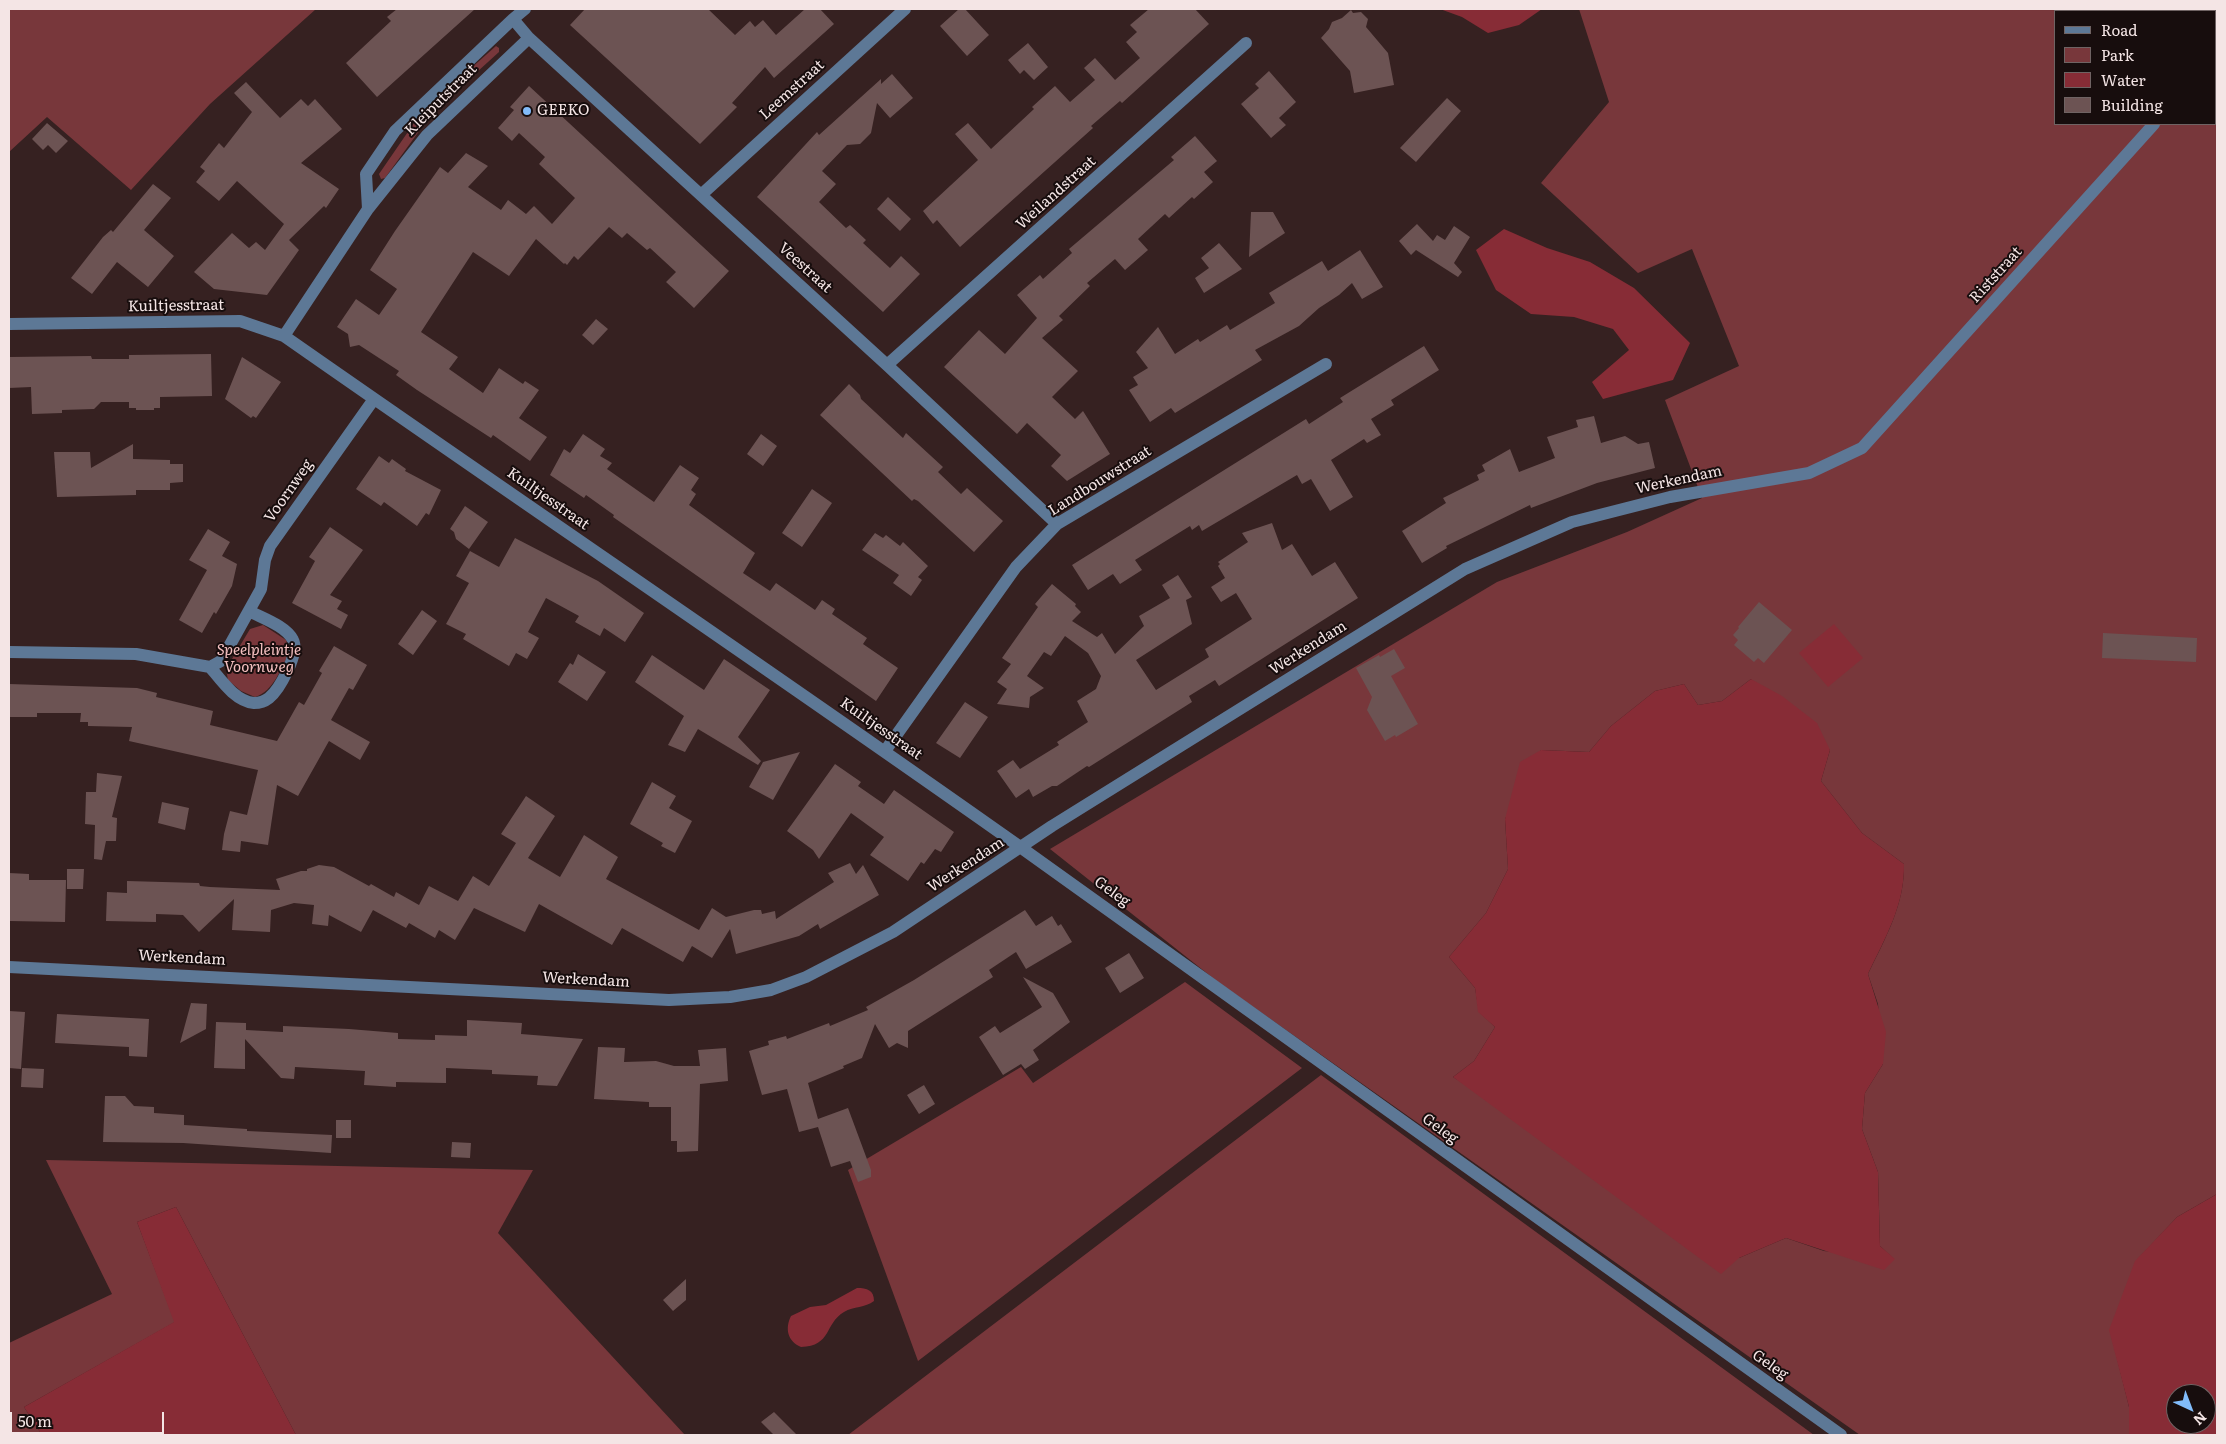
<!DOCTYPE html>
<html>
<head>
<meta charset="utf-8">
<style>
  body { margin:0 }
  #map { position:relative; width:2226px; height:1444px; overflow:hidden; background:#362121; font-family:Literata,serif }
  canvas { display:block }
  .frame { position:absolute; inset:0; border:10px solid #f4e5e5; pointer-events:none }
  .legend { position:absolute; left:2054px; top:10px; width:162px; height:115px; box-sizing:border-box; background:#170d0d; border:1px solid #6f6363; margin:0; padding:6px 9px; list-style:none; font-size:15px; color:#f4e5e5 }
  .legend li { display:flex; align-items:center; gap:10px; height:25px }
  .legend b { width:25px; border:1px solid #6f6363 }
  .north { position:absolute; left:2166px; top:1384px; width:50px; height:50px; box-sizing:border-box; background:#170d0d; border:1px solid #6f6363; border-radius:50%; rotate:137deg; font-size:14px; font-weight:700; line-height:20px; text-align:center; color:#f4e5e5 }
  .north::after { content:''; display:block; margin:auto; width:18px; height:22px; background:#82bcfa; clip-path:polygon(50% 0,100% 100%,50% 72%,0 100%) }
  .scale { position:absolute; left:10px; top:1412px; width:154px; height:22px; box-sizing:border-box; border:2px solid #f4e5e5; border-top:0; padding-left:6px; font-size:15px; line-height:18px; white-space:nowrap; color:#f4e5e5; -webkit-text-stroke:4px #170d0d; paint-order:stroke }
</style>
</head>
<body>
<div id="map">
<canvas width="2226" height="1444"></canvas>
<div class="frame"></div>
<ul class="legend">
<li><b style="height:6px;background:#5d7896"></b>Road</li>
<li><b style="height:14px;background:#78373b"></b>Park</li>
<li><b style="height:14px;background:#872c36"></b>Water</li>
<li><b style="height:14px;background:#6c5353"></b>Building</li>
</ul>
<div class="north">N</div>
<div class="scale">50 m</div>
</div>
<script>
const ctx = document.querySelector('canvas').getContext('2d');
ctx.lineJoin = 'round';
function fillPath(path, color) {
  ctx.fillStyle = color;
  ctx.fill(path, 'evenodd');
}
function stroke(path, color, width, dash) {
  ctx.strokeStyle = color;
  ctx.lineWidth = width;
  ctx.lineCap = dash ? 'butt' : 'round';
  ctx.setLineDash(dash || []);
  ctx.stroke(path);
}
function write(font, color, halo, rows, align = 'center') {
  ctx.font = font + ' Literata,serif';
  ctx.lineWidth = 4;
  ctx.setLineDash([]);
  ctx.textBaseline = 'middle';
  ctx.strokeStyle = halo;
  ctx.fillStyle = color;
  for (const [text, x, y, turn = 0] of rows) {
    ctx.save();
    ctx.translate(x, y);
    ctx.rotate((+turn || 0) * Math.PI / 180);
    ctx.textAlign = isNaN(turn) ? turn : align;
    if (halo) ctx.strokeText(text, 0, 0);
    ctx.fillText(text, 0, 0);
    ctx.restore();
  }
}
const green = new Path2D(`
  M9,9H316L210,104L131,190L47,117L9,152Z
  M1579,9H2217V1194L2177,1217L2136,1261L2110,1330L2129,1407V1435H1860L1218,982L1050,849L1497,582L1627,532L1702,498L1665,400L1739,366L1692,249L1638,273L1541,183L1609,102ZM2055,11H2215V124H2055ZM1751,679L1830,750L1821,781L1862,833L1904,864C1905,904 1885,939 1868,974L1878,1004L1883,1064L1865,1093L1862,1129L1878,1172L1880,1246L1894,1259L1824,1251L1786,1238L1739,1258L1453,1077L1474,1061L1495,1027L1479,1012L1475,988L1449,957L1486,913L1508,869L1505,819L1541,750L1589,752L1611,726L1655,691L1684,684L1698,705L1722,701Z
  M496,46L499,48V52L433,112L385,178L381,179L379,174L414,123L433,102Z
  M263,625L286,640L290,651C281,668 274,691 255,697L241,691L228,680L226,669L250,629Z
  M1185,982L1302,1068L918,1361L848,1170L1021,1067L1033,1083Z
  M1321,1075L1814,1435H848Z
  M46,1160L533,1170L498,1233L685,1435H296L176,1207L137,1222L175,1322L24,1407L42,1435H9V1343L112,1294Z`);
const water = new Path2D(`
  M1440,9H1542L1519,25L1488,33L1462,17Z
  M1504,229L1547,248L1590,262L1634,288L1690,343L1673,380L1603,399L1592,382L1629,350L1613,329L1574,317L1531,314L1496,290L1476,250Z
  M1834,624L1863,658L1828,687L1799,653Z
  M1751,679L1782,696L1817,723L1830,750L1821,781L1862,833L1904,864C1905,905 1885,938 1868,974L1886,1032L1883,1064L1865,1093L1862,1129L1878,1172L1880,1246L1895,1259L1884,1270L1786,1238L1739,1258L1721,1274L1453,1077L1474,1061L1495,1027L1478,1012L1475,988L1449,957L1486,913L1508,869L1505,819L1520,762L1541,750L1589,752L1611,726L1655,691L1684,684L1698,705L1722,701Z
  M2217,1194V1435H2129V1407L2109,1330L2135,1261L2177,1217ZM2176,1394H2206V1424H2176Z
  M176,1207L296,1435H42L24,1407L174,1322L137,1222Z
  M857,1288C867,1288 874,1290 874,1301C865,1308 854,1306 844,1312C824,1324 832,1346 801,1347C787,1341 785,1328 791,1316L810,1307L826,1305Z`);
const building = new Path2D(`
  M397,9H475L377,97L346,63L391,21L387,17Z
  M585,9H708L735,35L750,21L755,27L763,20L776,35L805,9H820L834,24L774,78L765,67L732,103L737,107L700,144L570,25Z
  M959,9H965L989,35L967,56L940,26Z
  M1149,9H1195L1209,24L1122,103L1120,101L1091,126L1093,128L960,247L937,220L933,224L923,211L978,160L955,134L968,123L991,149L1034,109L1032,107L1055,86L1070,102L1095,80L1084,68L1095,58L1115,80L1140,58L1126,42L1137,32L1130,25Z
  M1351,10L1353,13L1361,12L1368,19L1366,27L1388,53L1394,85L1354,93L1350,71L1321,38L1329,29L1332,22L1342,18Z
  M1028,43L1048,67L1034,80L1024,70L1020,74L1008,60Z
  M1269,71L1296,102L1279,118L1286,125L1271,138L1241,104L1259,88L1255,84Z
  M892,74L913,98L890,118L877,103L871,133L860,144L847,145L822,171L836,184L819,202L846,228L850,225L866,240L863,243L890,268L901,256L920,274L883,312L757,197L817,132L819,135L881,79V84Z
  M246,82L280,118L301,99L308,106L315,99L342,129L301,163L339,189L326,208L324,206L289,240L299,250L267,295L214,289L194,272L232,233L249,248L256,242L265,250L284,224L237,181L219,201L196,182L205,171L200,167L219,143L224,148L252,112L234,93Z
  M529,86L729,271L694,308L666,282L676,272L650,248L647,250L627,233L622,238L609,227L578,260L574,256L567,265L565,263L564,264L536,239L509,276L473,252L421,332L458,357L449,369L483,393L499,368L523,384L525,381L539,390L519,418L547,437L530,461L493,435L491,438L417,390L396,375L399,371L359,345L350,347L348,334L337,327L356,299L379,315L397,289L370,270L395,231L440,167L448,173L466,153L488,166L468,187L501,210L508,200L526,214L534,206L552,224L575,198L539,164L545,157L519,133L512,141L498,128L514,110L510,107Z
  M1447,98L1461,111L1416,162L1400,148Z
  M47,123L68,141L56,153L48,145L43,150L32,139Z
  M1195,136L1217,161L1204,172L1213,182L1194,199L1192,197L1169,218L1165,214L1138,239L1148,250L1125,270L1115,259L1087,283L1090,286L1059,316L1063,320L1042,338L1078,371L1052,397L1075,419L1083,411L1110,454L1067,481L1051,466L1061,455L1027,423L1017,434L944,367L979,330L1005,354L1037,318L1017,295L1040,275L1043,279L1072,253L1069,249L1174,160L1171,157Z
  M153,184L171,198L144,230L174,256L148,287L117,262L92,294L71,278L103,237L111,230L113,232Z
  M888,197L911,219L900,231L877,209Z
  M1251,212H1273L1285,233L1249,257Z
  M1417,224L1433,241L1437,235L1445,240L1454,226L1470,237L1454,263L1462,272L1458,277L1416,250L1411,255L1399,241Z
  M1219,243L1242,269L1204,293L1195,278L1209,268L1201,258Z
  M1360,250L1383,287L1362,299L1352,283L1339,295L1319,308L1299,326L1255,350L1262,360L1175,413L1171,408L1150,422L1129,390L1138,385L1133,377L1148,368L1136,352L1158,327L1175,354L1198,339L1200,342L1227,325L1230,330L1275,303L1269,293L1322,261L1328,271Z
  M596,319L608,329L593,345L582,335Z
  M1424,346L1439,370L1391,400L1394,405L1371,419L1381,435L1367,443L1364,439L1331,460L1353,497L1330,511L1311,479L1302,484L1297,475L1202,531L1199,525L1192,530L1190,526L1135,560L1142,570L1120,584L1113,574L1088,590L1072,565L1306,419L1309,424L1343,402L1340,398Z
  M211,354L212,396L160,397V408H154V410H136V408H129V402H101L94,409L62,410V413L32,414L31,387L9,388V357L91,356L92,359H129V355Z
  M242,357L281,382L256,418L253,416L251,418L225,399Z
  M849,384L860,395L861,399L903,438L906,433L943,467L938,472L961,494L967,488L1003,521L974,552L918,501L914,499L912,501L820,415Z
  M1594,416L1601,443L1625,436L1638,444L1649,442L1655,468L1597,483L1531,508L1530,505L1446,546L1447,548L1422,563L1402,531L1446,503L1443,498L1479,480L1477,475L1485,471L1482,465L1510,449L1519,472L1555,458L1547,437L1578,427L1576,420Z
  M583,434L605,449L600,456L612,463L607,469L654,502L680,465L699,478L691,490L696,494L689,505L755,553L743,573L770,591L776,583L815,610L822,600L835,609L832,614L867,638L863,644L898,668L876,701L613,517L614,515L586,495L584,498L550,475L564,449L570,453Z
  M761,434L777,446L763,466L747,454Z
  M133,444V459L170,460V464H183V482L170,483V490H136V495L57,497L54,452H90L91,468Z
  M379,456L389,463L392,459L406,469L405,471L441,490L429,515L426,513L417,526L384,502L381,506L356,489Z
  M812,489L832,503L802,547L782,533Z
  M465,506L488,522L469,549L456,539L454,532L450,529Z
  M1272,523L1282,550L1292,544L1312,576L1335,562L1358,598L1219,686L1215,680L1189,696L1192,702L1089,767L1087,766L1057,786H1052L1033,797L1029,789L1016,798L997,771L1013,760L1020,769L1059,745L1057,742L1088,722L1077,701L1096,689L1101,676L1088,653L1065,636L1051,656L1044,652L1027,676L1044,688L1030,697L1029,708L997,704L1007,689L997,682L1011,664L1002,658L1038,607L1035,604L1052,584L1076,604L1075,606L1081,612L1072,621L1097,637L1102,633L1115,654L1144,626L1139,616L1170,598L1162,585L1178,575L1192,597L1186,600L1192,624L1136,660L1156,690L1209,657L1205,649L1252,619L1236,593L1221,602L1211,587L1225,578L1218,566L1220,564L1218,562L1248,542L1242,533Z
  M330,527L363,550L330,595L342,601L337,609L348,615L341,629L292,603L315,561L309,557Z
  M208,529L230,542L222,556L237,564L232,586L216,614L214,612L202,633L179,620L207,570L189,560Z
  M875,533L883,538L886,535L900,546L903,542L928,566L918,577L922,580L911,596L893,583L899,575L862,550Z
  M515,538L598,581L644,613L625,642L604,628L600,636L575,622L579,616L546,598L528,632L539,638L527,659L516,653L509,666L463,639L466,634L446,624L469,583L456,576L470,551L499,567Z
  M1759,602L1792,630L1764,663L1758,658L1754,662L1734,645L1738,640L1733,635L1739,628L1738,627Z
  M422,610L437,621L413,655L398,644Z
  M2103,633L2197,638L2196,662L2102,658Z
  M334,646L367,665L353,690L349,688L331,720L370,742L360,760L329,741L298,796L277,785L268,845L241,841L240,852L222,850L224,834L230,811L247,815L258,770L129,741L132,727L88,726V722H80L81,713H37V717H9V684L137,688L157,693L156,697L213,711L210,725L277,741L299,702L304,705L322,673L319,671Z
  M1394,649L1405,668L1391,676L1418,724L1396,737L1395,735L1385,741L1367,710L1372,697L1356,668L1379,655L1380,657Z
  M578,654L606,672L587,701L558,682L570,663L573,665Z
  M652,655L704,690L724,659L770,690L738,737L761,761L758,765L698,729L685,752L668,745L684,716L635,682Z
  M965,702L988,717L960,758L936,743Z
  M800,752L773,800L749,787L763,762Z
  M835,764L861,782L858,786L884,804L894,790L954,832L941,852L935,849L924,864L921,862L908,881L870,855L884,837L851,813L819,859L813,850L787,831Z
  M97,773L122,776L112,817L117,818L116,841H106L102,860L94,859L95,825L85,824L86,792H96Z
  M652,782L676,796L669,808L692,821L675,853L661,846L663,843L630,824Z
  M526,796L555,816L528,858L560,877L584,835L618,857L606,879L699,930L712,908L726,917L754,910H761L762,914L775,911L776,919L834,882L828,873L850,863L856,874L863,865L879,895L820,929L818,924L799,936L736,954L730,929L712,958L692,946L683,962L622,928L612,945L539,904L525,932L474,908L455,940L439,930L435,938L409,923L406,928L373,910L361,932L329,915L328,926L312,924L314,905L294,903L271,910L270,932L232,930L234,899L199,932L183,915L156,914V922L106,921L107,892L127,893V881L199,883L200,886L210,887L280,890L276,879L301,871H307V869L319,865L334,867L369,886L371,884L394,897L396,892L419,905L429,886L458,901L473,876L489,886L516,843L501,834Z
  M162,802L189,808L185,830L158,823Z
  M67,869H84L83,889H67Z
  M9,873L29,874V880H66L65,922L9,921Z
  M1025,910L1036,926L1052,916L1058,926L1061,924L1072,942L1026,969L1016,952L989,970L993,977L908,1031V1048L897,1043L889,1048L875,1024L862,1058L843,1066L844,1068L808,1083L818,1119L848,1108L871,1170V1177L858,1182L850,1161L831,1167L818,1127L799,1132L787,1089L762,1095L749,1051L769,1045L768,1041L786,1036L787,1039L829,1023L830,1026L868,1010L866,1007L914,980Z
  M1129,953L1144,978L1120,993L1105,968Z
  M1023,977L1053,993L1070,1022L1033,1050L1039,1060L1025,1069L1021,1064L1003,1075L979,1037L995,1026L1000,1033L1042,1007Z
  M191,1003L207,1004L206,1029L180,1043Z
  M9,1011L25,1012L21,1069L9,1068Z
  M57,1014L149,1019L147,1057L129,1056V1047L55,1043Z
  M467,1020L522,1023L521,1034L583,1039L557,1086L537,1085L538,1076L492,1074V1070L446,1068V1083L396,1082V1087L364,1085L365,1071L295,1067L294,1079L281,1078L245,1039V1069L214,1068L216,1022L246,1023V1030L283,1032V1026L349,1029L398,1033V1039L435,1040V1035L467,1036Z
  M598,1047L625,1048L624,1062L656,1061L674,1066H700L698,1050L726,1048L728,1081L700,1084L698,1151L677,1152V1141H671V1107H649V1102L594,1099Z
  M22,1068L44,1069L43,1088L21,1087Z
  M924,1085L935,1104L919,1114L907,1095Z
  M105,1096H125L134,1106L154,1107V1113L184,1115V1125L247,1129V1131L332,1135L331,1153L183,1143L103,1142Z
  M336,1120H351V1138H336Z
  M452,1142L471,1143L470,1158L451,1157Z
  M686,1279V1300L673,1311L663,1300Z
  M774,1412L797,1435H774L761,1422Z`);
const minor = new Path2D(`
  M513,19L525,9
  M529,38L887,365L1057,524
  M2215,57L2217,54
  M701,195L905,9
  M9,324L240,321L284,336C527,506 773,672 1016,844C1292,1039 1565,1240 1841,1435
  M284,336L368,209L427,135L529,38L513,19L395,131L366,174L368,209
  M887,365L1246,43
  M9,652L136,654L210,667L221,661L261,589L265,560L270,546L374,399
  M210,667C221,680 235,701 254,703C259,703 264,702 269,698C279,690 300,653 293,640C286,626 262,618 249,611
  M885,751L1016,567L1057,524L1326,364
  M9,967L669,1000L730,997L771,990L806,977L893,932L1052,826L1465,569L1572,522L1670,497L1809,473L1862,448L2154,124`);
const markers = [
  [527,111,5,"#82bcfa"]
];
const streetNames = [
  ["Leemstraat",792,90,-42],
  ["Kleiputstraat",441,100,-45],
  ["Weilandstraat",1056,193,-42],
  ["Veestraat",805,268,42],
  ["Riststraat",1996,275,-48],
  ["Kuiltjesstraat",176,306,-1],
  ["Werkendam",1679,480,-12],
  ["Landbouwstraat",1100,481,-32],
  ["Voornweg",289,491,-55],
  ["Kuiltjesstraat",548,499,35],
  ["Werkendam",1308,648,-32],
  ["Kuiltjesstraat",881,729,35],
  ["Werkendam",966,865,-33],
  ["Geleg",1112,892,36],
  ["Werkendam",182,958,3],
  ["Werkendam",586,980,3],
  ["Geleg",1440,1129,36],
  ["Geleg",1770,1365,35]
];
const poiNames = [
  ["GEEKO",537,111]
];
const parkNames = [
  ["Speelpleintje",259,651],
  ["Voornweg",259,668]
];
fillPath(green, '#78373b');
fillPath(water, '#872c36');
fillPath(building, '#6c5353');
stroke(minor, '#5d7896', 12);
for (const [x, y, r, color] of markers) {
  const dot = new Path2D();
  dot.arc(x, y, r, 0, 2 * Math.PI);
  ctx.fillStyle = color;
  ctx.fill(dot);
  stroke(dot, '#170d0d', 2);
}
write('15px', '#f4e5e5', '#170d0d', streetNames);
write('15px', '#f4e5e5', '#170d0d', poiNames, 'left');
write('italic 15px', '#f5c0c0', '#170d0d', parkNames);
</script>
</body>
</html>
